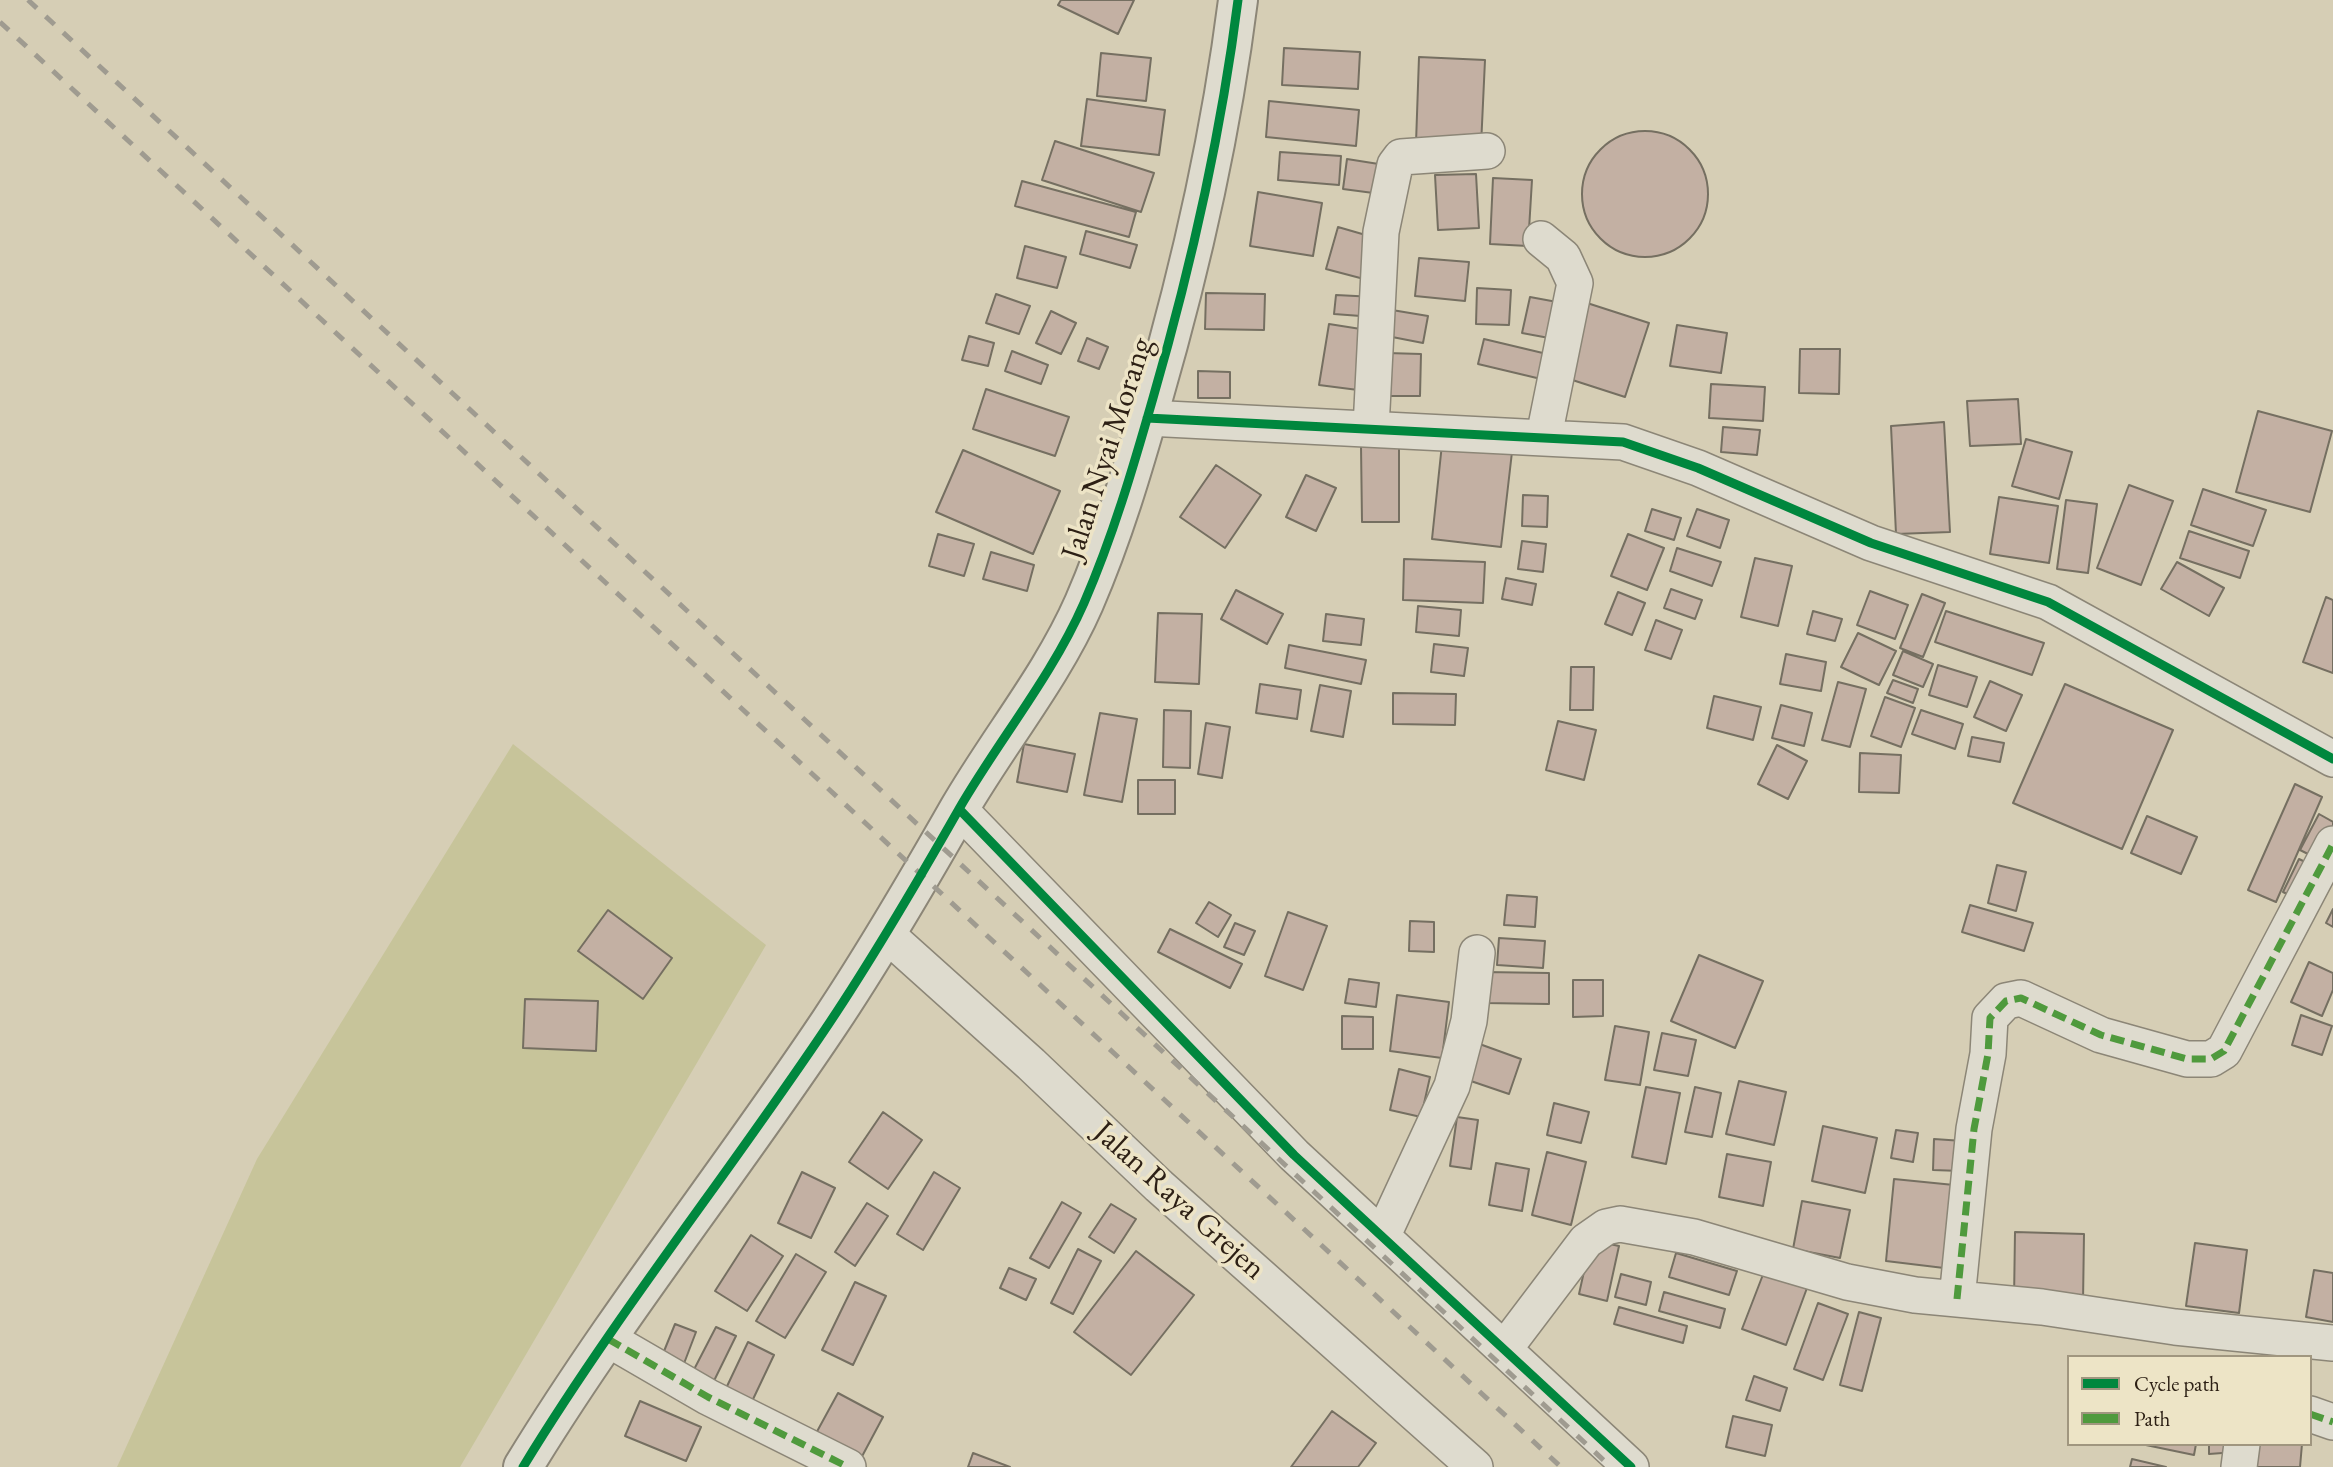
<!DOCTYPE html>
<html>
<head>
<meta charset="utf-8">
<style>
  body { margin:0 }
  #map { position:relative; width:2333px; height:1467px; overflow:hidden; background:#d6ceb5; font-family:"EB Garamond",serif }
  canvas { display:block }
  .legend { position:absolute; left:2067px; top:1355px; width:245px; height:91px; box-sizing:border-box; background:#ede4c6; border:2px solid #a0967f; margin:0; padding:9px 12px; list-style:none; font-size:21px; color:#2d2015 }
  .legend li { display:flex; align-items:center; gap:14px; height:35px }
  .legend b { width:35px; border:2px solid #a0967f }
</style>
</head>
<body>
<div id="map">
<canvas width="2333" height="1467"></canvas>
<ul class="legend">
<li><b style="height:9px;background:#00873e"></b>Cycle path</li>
<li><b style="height:9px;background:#4f9a3d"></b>Path</li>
</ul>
</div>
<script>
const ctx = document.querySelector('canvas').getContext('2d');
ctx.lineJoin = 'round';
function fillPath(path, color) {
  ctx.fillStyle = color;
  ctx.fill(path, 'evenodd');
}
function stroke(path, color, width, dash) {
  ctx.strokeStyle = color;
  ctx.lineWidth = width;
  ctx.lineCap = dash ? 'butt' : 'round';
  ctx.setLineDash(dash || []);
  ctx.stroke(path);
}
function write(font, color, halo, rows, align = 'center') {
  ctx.font = font + ' "EB Garamond",serif';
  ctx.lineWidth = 7;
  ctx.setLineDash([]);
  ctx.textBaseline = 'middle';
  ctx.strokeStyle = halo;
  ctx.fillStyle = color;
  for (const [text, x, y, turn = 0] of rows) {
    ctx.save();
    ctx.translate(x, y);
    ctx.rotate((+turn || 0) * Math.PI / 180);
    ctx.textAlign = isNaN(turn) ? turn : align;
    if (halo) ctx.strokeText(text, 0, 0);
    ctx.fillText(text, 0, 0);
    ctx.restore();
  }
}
const green = new Path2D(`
  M513,744L766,945L460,1467H117L257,1159Z`);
const building = new Path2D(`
  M1061,0H1134L1118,34L1058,5Z
  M1284,48L1360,52L1358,89L1282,85Z
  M1101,53L1151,58L1146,101L1097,96Z
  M1419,57L1485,60L1481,146L1416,143Z
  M1087,99L1165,110L1159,155L1081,146Z
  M1269,101L1359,110L1356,146L1266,137Z
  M1582 194a63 63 0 1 1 126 0a63 63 0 1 1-126 0Z
  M1055,141L1154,173L1141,212L1042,180Z
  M1280,152L1341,156L1339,185L1278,180Z
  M1347,159L1385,165L1381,194L1343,189Z
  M1476,174L1479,228L1438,230L1435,175Z
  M1493,178L1532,180L1528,246L1490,244Z
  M1022,181L1136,212L1129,237L1015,206Z
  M1258,192L1322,203L1313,256L1250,246Z
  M1338,227L1376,238L1364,279L1326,269Z
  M1086,231L1137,245L1130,268L1080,254Z
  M1025,246L1066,257L1057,288L1017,278Z
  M1419,258L1469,262L1465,301L1415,296Z
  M1477,288L1511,290L1509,325L1476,324Z
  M1206,293L1265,294L1264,330L1205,329Z
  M996,294L1030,306L1019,334L986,323Z
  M1336,295L1375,297L1374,317L1334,314Z
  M1530,297L1557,302L1549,338L1522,333Z
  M1584,302L1649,323L1625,397L1560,376Z
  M1392,310L1428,316L1423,343L1387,336Z
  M1051,311L1076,323L1061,354L1036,343Z
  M1329,324L1367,330L1358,390L1319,385Z
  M1677,325L1727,333L1721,373L1670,366Z
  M969,336L994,343L988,366L962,360Z
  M1087,338L1108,347L1099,369L1078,361Z
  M1484,339L1547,354L1541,379L1478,364Z
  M1800,349H1840L1839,394L1799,393Z
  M1012,351L1048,365L1041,384L1005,371Z
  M1387,353L1421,354L1420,396H1387Z
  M1198,371L1230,372V398H1198Z
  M1711,384L1765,387L1763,421L1709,418Z
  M986,389L1069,417L1055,456L973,429Z
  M2018,399L2021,444L1970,446L1967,401Z
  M2258,411L2332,431L2310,512L2236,492Z
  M1944,422L1950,532L1896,534L1891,426Z
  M1723,427L1760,430L1757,455L1721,452Z
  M2026,439L2072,452L2059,499L2012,486Z
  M1442,444L1512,452L1501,547L1432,539Z
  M1361,446H1399V522H1362Z
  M963,450L1060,491L1033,554L936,512Z
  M1216,465L1261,495L1225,548L1180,517Z
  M1306,475L1336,488L1316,531L1286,517Z
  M2129,485L2173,501L2141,585L2097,568Z
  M2203,489L2266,510L2253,546L2191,525Z
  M1523,495L1548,496L1547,527L1522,526Z
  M1999,497L2058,506L2049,563L1990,554Z
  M2066,500L2097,504L2088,573L2057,569Z
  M1652,509L1681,518L1674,540L1645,531Z
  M1697,509L1729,520L1720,548L1687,536Z
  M2189,531L2249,551L2240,578L2180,558Z
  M938,534L974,544L964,576L929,566Z
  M1628,534L1664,548L1647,590L1611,576Z
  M1522,541L1546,544L1543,572L1518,569Z
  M1677,548L1721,562L1712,586L1670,571Z
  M991,552L1034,565L1027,591L983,579Z
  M1755,558L1792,566L1778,626L1741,617Z
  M1404,559L1485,562L1483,603L1403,600Z
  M2177,562L2224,588L2209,616L2161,589Z
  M1506,578L1536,584L1532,605L1502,599Z
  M1671,589L1702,600L1695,619L1664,608Z
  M1236,590L1283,614L1267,644L1221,619Z
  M1870,591L1908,605L1895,639L1857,625Z
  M1618,592L1645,603L1632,635L1605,624Z
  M1922,594L1945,603L1923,657L1900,648Z
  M2326,597L2333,600V673L2303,662Z
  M1418,606L1461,610L1459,636L1416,632Z
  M1813,611L1842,619L1835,641L1807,634Z
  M1946,611L2044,643L2032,675L1935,642Z
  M1158,613L1202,614L1199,684L1155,682Z
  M1326,614L1364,619L1361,645L1323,641Z
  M1656,620L1682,630L1671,659L1645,650Z
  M1858,633L1896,651L1879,685L1841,667Z
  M1434,644L1468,648L1464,676L1431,672Z
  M1289,645L1366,660L1361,684L1285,668Z
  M1903,651L1933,664L1923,687L1893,675Z
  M1786,654L1826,662L1821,691L1780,684Z
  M1938,665L1977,677L1967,707L1929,695Z
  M1571,667H1594L1593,710H1570Z
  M1893,680L1918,689L1913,703L1887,693Z
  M1990,681L2022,695L2006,731L1974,717Z
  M1838,682L1866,689L1850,747L1822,740Z
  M1260,684L1301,690L1297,719L1256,713Z
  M2065,684L2173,730L2122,849L2013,803Z
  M1320,685L1351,691L1343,737L1311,731Z
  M1393,693L1456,694L1455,725L1393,724Z
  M1714,696L1761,707L1753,740L1707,728Z
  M1885,697L1915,708L1901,747L1871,736Z
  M1781,705L1812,713L1804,746L1772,738Z
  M1164,710L1191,711L1190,768L1163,767Z
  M1921,710L1963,724L1955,749L1912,734Z
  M1100,713L1137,719L1122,802L1084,795Z
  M1558,721L1596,730L1584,780L1546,770Z
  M1206,723L1230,727L1222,778L1198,774Z
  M1972,737L2004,743L2000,762L1968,756Z
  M1024,744L1075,754L1067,792L1017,782Z
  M1777,745L1807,761L1788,799L1758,784Z
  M1860,753L1901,755L1899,793L1859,792Z
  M1138,780H1175V814H1138Z
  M2295,784L2322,797L2276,902L2248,890Z
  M2319,814L2333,822V839L2322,861L2300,850Z
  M2147,816L2197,837L2181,874L2131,853Z
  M2299,859L2318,868L2301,901L2283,892Z
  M1997,865L2026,872L2016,911L1988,903Z
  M1507,895L1537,897L1535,927L1504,925Z
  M1209,902L1231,915L1218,937L1196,923Z
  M1970,905L2033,923L2024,951L1962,932Z
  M2333,909V927L2326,923Z
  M608,910L672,958L643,999L578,951Z
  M1288,912L1327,926L1303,990L1265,976Z
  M1410,921L1434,922V952L1409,951Z
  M1235,923L1255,931L1244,955L1224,947Z
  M1170,929L1242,964L1230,988L1158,952Z
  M1499,938L1545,941L1543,968L1497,965Z
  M1699,955L1763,981L1735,1048L1671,1021Z
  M2309,962L2333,973V990L2322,1016L2291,1002Z
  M1484,972L1549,973V1004L1484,1003Z
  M1349,979L1379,983L1376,1007L1345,1003Z
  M1573,980H1603V1016L1573,1017Z
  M1397,995L1449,1002L1442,1058L1390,1051Z
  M525,999L598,1001L596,1051L523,1048Z
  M2301,1015L2332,1026L2322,1055L2292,1045Z
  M1342,1016L1373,1017V1049H1342Z
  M1615,1026L1649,1032L1640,1085L1605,1080Z
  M1662,1033L1696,1040L1688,1076L1654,1070Z
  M1474,1042L1521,1059L1509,1094L1462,1078Z
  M1399,1069L1430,1077L1421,1117L1390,1110Z
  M1739,1081L1786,1092L1774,1145L1726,1134Z
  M1646,1087L1680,1093L1666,1164L1632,1157Z
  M1695,1087L1721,1093L1712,1137L1685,1132Z
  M1554,1103L1589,1112L1581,1143L1547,1135Z
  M883,1112L922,1140L888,1189L849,1162Z
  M1457,1117L1478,1120L1471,1169L1450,1166Z
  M1823,1126L1877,1138L1865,1193L1812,1181Z
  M1896,1130L1918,1133L1913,1162L1891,1158Z
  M1934,1139L1963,1141L1961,1171L1933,1170Z
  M1547,1152L1586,1162L1571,1225L1532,1215Z
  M1727,1154L1771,1162L1763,1206L1719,1197Z
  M1496,1163L1529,1169L1522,1211L1489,1205Z
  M802,1172L835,1188L811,1238L778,1223Z
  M934,1172L960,1188L923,1250L897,1234Z
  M1894,1179L1954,1185L1944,1268L1886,1261Z
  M1802,1201L1850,1210L1840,1258L1793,1249Z
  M1062,1202L1081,1213L1049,1268L1030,1258Z
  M867,1203L888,1216L855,1266L835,1252Z
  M1111,1204L1136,1219L1114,1253L1089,1237Z
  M2015,1232L2084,1234L2083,1302L2014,1300Z
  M751,1235L783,1256L747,1311L715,1291Z
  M1591,1240L1619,1246L1607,1301L1579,1294Z
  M2195,1243L2247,1250L2239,1313L2186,1306Z
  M1078,1249L1101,1261L1073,1314L1051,1303Z
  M1136,1251L1194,1295L1131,1375L1074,1332Z
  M1676,1253L1737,1271L1729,1295L1669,1277Z
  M796,1254L826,1272L785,1338L756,1321Z
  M1009,1268L1036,1279L1026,1300L1000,1288Z
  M2314,1270L2333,1273V1322L2306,1317Z
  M1764,1272L1807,1288L1786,1345L1742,1329Z
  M1621,1274L1651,1282L1646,1305L1615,1297Z
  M855,1282L886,1296L853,1365L822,1350Z
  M1664,1292L1725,1309L1720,1328L1659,1311Z
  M1818,1303L1848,1314L1823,1380L1794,1369Z
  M1619,1307L1687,1326L1683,1343L1614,1324Z
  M1859,1312L1881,1318L1862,1391L1840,1385Z
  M675,1324L696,1332L680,1374L658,1366Z
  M716,1327L736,1336L708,1393L687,1383Z
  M748,1342L774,1355L746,1414L720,1401Z
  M1754,1376L1787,1388L1780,1411L1746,1400Z
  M838,1393L883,1417L859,1462L814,1437Z
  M640,1401L701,1427L686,1461L625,1436Z
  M1332,1411L1376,1443L1358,1467H1291Z
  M1733,1416L1772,1425L1765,1456L1726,1447Z
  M2141,1444H2196L2194,1455Z
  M2209,1444H2235L2236,1452L2209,1454Z
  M2249,1444H2302L2300,1467H2246Z
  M973,1453L1010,1467H968Z
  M2132,1459L2166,1467H2130Z`);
const minor = new Path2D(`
  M1541,239L1563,257L1575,283L1544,436
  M1147,418L1623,442L1698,468L1871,543L2048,602L2333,759
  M1371,428L1381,232L1395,165L1401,157L1487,151
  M959,809L1294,1155L1631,1467
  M885,933L1031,1064L1159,1186L1475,1467
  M1383,1235L1452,1086L1469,1021L1477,953
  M1957,1299L1974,1129L1988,1054L1990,1018L2006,1001L2021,998L2101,1035L2187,1059H2211L2224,1051L2333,844
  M608,1339L708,1397L848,1467
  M1505,1348L1586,1241L1606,1227L1620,1224L1694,1237L1847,1282L1915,1295L2042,1307L2175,1327L2333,1343
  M2310,1414L2333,1422
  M2239,1467L2242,1444`);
const tertiary = new Path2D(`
  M523,1467C617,1313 730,1172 830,1022C876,953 918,881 959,809C999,740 1052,676 1084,603C1113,536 1133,468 1153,398C1191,267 1221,135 1238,0`);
const rail = new Path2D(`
  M28,0L1611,1467
  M0,22L1561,1467`);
const quiet = new Path2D(`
  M1957,1299L1974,1129L1988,1054L1990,1018L2006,1001L2021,998L2101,1035L2187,1059H2211L2224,1051L2333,844
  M608,1339L708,1397L848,1467
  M2310,1414L2333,1422`);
const cycleway = new Path2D(`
  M1147,418L1623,442L1698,468L1871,543L2048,602L2333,759
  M959,809L1294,1155L1631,1467
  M523,1467C617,1313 730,1172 830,1022C876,953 918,881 959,809C999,740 1052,676 1084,603C1113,536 1133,468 1153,398C1191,267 1221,135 1238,0`);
const streetNames = [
  ["Jalan Nyai Morang",1108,449,-72],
  ["Jalan Raya Grejen",1179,1201,42]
];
fillPath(green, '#c7c49a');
fillPath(building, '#c3b0a3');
stroke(building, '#756f61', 2);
stroke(minor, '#8c8677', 38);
stroke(tertiary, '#8c8677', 42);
stroke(minor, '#dedbce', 35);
stroke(tertiary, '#dedbce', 38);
stroke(rail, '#9f9b90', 5, [12, 12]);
stroke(quiet, '#4f9a3d', 7, [14, 7]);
stroke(cycleway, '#00873e', 9);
write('32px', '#2d2015', '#ede4c6', streetNames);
</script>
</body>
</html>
